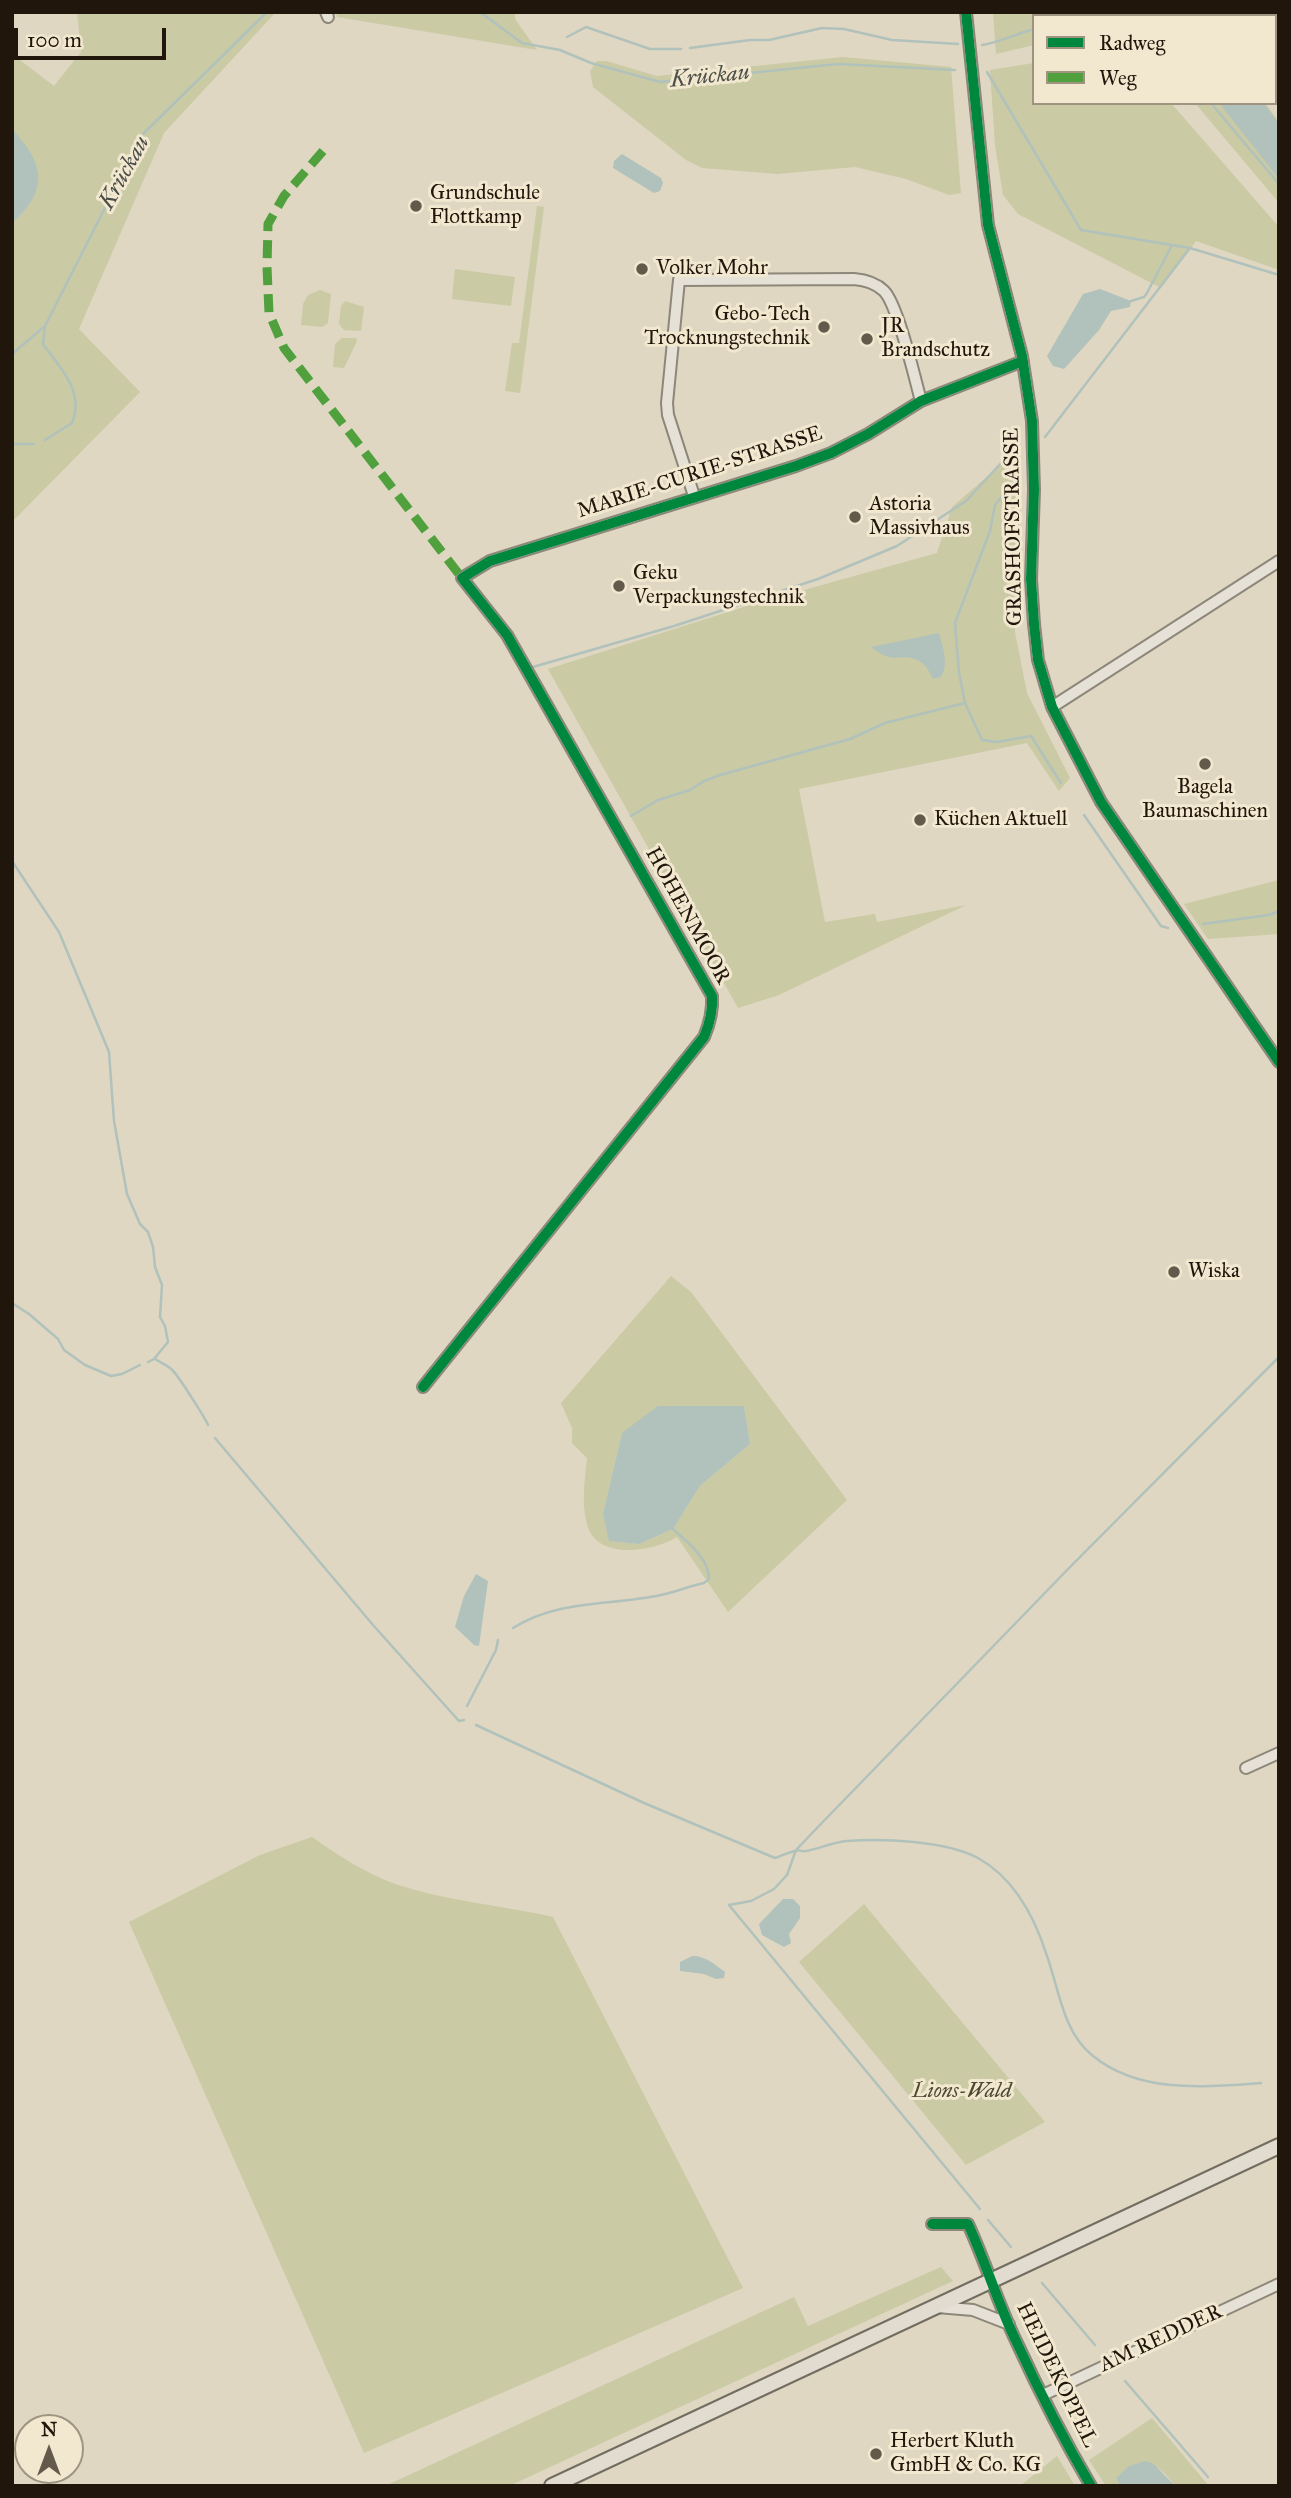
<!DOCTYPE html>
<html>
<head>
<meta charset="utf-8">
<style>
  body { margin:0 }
  #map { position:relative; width:1291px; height:2498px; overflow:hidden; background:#dfd7c2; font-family:"IM FELL Great Primer",serif }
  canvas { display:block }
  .frame { position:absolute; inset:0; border:14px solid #21160b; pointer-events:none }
  .legend { position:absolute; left:1032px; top:14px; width:245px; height:91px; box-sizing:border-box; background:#f2e8d0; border:2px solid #9e9481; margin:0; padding:9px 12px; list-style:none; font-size:21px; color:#21160b }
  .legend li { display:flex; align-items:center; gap:14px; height:35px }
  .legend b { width:35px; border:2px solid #9e9481 }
  .north { position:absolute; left:14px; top:2414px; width:70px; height:70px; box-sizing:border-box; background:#f2e8d0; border:2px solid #9e9481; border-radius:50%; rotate:0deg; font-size:19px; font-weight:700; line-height:28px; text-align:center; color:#21160b }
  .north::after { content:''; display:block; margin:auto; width:24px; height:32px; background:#645a4b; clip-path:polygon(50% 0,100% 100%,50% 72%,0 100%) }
  .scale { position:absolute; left:14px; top:28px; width:152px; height:32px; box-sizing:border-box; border:4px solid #21160b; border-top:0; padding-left:9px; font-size:21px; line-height:24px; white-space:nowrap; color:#21160b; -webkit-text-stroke:5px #f2e8d0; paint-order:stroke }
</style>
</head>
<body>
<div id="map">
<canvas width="1291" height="2498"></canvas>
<div class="frame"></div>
<ul class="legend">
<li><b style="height:9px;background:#00873e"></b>Radweg</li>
<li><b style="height:9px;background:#50a13e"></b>Weg</li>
</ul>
<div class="north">N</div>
<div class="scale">100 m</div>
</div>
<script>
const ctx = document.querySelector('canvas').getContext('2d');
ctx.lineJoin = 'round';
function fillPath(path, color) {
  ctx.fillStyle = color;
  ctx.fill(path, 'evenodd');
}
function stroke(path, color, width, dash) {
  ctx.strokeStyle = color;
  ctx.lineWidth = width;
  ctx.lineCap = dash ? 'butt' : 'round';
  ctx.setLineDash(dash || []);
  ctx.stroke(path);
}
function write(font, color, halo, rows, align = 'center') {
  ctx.font = font + ' "IM FELL Great Primer",serif';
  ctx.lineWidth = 6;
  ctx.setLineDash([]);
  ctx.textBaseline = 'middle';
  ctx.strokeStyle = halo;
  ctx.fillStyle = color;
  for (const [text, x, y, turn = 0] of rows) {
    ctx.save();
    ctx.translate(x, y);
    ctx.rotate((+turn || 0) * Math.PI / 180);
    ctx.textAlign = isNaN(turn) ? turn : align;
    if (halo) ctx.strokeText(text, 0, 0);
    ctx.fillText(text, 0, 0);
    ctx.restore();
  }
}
const green = new Path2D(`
  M77,12H276L164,133L79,329L140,392L12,522V223C51,189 41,164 12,129V54L54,86L81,52Z
  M336,12H515V19L537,50L337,17Z
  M993,12H1199L1202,16H1034V45L996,54Z
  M843,57L951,67L961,193L949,195L906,179L855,167L777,174L702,168L686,160L593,87L590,71L597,61H606L657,76Z
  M1034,63V103H1171L1279,227V270L1196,241L1161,288L1018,214L1003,195L995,145L990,70Z
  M1195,103H1265L1279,122V203Z
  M537,206L544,207L520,393L505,391L512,343H519Z
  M455,269L515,277L511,306L452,299Z
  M320,290L331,294L328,323L322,327L301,325L303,304L308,295Z
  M345,301L364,307L361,331L344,330L339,324L341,306Z
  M342,338H356L357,341L344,368L333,367L335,344Z
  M1019,431L1021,503L1015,577V632L1027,693L1070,778L1059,791L1027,743L799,789L825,922L875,914L877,922L966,905L779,995L738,1008L548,669L750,605L937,553L952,507L1005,461L1007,438Z
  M1279,880V934L1208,939L1184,904Z
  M671,1276L691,1292L847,1500L728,1612L677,1537C653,1552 596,1561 587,1524C581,1502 585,1480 587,1458L572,1443V1428L561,1403ZM744,1406L750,1444L700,1486L673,1529L639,1544L610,1541L603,1514L622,1433L708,1407Z
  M312,1837C338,1855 365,1873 395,1884C446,1901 500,1905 553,1917L743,2288L364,2453L129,1922L260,1855Z
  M864,1904L1045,2122L966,2165L799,1962Z
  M941,2267L953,2281L509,2486H385L794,2297L808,2326Z
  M1152,2418L1209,2486H1175C1156,2459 1140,2455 1116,2478L1120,2486H1106L1089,2460Z
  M1057,2456L1075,2486H1020Z`);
const water = new Path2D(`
  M1219,103H1264L1266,106L1279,124V179Z
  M12,129C44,163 50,190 12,223Z
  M622,154L661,178L663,183L660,191L654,193L613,168L614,161Z
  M1100,289L1131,301L1130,307L1111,311L1099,330L1064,369L1053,366L1047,356L1083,294Z
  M939,633C943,647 949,664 941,677L933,679C930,673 926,664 919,661C901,651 895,667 871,647Z
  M658,1406H744L750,1444L700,1486L673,1529L639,1544L609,1541L603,1514L622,1433Z
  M476,1574L488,1581L479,1646L474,1645L455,1627L464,1596Z
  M783,1899H793L800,1906V1918L789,1934L791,1943L784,1947L762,1935L759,1924Z
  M692,1956C706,1956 714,1964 725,1972L724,1978L716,1979L704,1974L680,1971V1962Z
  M1145,2461L1154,2464L1175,2486H1120L1116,2478L1129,2466Z`);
const stream = new Path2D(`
  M480,12L522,43L560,50L591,63L660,82L838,64L955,70
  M567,37L586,27L650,49H681
  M982,45C1000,42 1016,34 1034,29
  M690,48L750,40H769L822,28L844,29L892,40L958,44
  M987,72L1081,230L1190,248L1279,275
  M1211,103L1279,184
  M1131,301L1144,297L1147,293L1172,245
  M12,354L45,326L142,135L267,12
  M1045,437L1190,248
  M45,440L72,423C85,392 61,369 43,344L45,326
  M1013,443L1015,480L995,505L990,531L955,623L959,673L965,703L982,740L997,742L1031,736L1061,783
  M12,444H34
  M533,667L674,626L818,579L897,546L966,501L1001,463L1019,433
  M1084,815L1161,926L1168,928
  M631,816L658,800L690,790L704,781L720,775L850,739L885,723L965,703
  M12,861L59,932L109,1052L114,1121L127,1194L140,1224L148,1232L153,1247L155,1267L162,1285L160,1317L165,1326L168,1342L154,1359L148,1362
  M1203,924L1269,915L1279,911
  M12,1303L29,1314L58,1339L64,1350L85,1365L111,1376L122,1374L140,1365
  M155,1359C161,1363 170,1366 174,1372C179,1377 207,1421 208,1425
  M215,1438L373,1625L459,1721L464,1720
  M513,1628C559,1599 610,1606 661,1595C676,1592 689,1586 704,1583L709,1579C709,1558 687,1542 673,1529
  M467,1706L496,1650L498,1640
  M476,1725L644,1803L775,1858C781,1856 789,1852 795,1851C805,1849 796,1852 806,1851C819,1849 833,1842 847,1841C883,1838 946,1841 978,1858C1014,1878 1035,1918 1047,1956C1059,1989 1063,2033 1093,2056C1140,2094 1204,2087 1261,2083
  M980,2209L729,1905L751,1901L774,1889L787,1875L796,1850L817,1828L1071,1566L1279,1357
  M988,2220L1011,2247
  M1042,2283L1095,2345
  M1125,2381L1208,2477`);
const minor = new Path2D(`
  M326,12L328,17
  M966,12L988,225L1022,356L1032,421L1034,490L1031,579L1034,624L1038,660L1052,707L1101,802L1279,1062
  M694,496L668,415L667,403L679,280L854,279C866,280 876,283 884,291C898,305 915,379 921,401
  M1052,707L1279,561
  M423,1387L704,1037C710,1023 713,1011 712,996L507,635L462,578L490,561L796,466L831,453L868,434L921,401L1023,361
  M1246,1768L1279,1753
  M932,2224H968C986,2263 998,2304 1017,2343C1039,2391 1064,2440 1091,2486
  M937,2307L973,2310L1009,2324
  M1043,2395L1279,2284`);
const major = new Path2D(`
  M552,2486L1279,2146`);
const quiet = new Path2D(`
  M323,151L284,196L268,224L267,267L269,313L284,348L462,578`);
const cycleway = new Path2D(`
  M966,12L988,225L1022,356L1032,421L1034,490L1031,579L1034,624L1038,660L1052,707L1101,802L1279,1062
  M423,1387L704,1037C710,1023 713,1011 712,996L507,635L462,578L490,561L796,466L831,453L868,434L921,401L1023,361
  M932,2224H968C986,2263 998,2304 1017,2343C1039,2391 1064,2440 1091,2486`);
const markers = [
  [416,206,7,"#645a4b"],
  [642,269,7,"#645a4b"],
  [824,327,7,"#645a4b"],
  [867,339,7,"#645a4b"],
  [855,517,7,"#645a4b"],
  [619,586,7,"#645a4b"],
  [1205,764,7,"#645a4b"],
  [920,820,7,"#645a4b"],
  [1174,1272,7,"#645a4b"],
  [876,2454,7,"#645a4b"]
];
const poiNames = [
  ["Grundschule",430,194],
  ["Flottkamp",430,218],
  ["Volker Mohr",656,269],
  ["Gebo-Tech",810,315,"right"],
  ["Trocknungstechnik",810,339,"right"],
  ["JR",881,327],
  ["Brandschutz",881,351],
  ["Astoria",869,505],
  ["Massivhaus",869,529],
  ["Geku",633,574],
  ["Verpackungstechnik",633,598],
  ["Bagela",1205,788,"center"],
  ["Baumaschinen",1205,812,"center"],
  ["Küchen Aktuell",934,820],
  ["Wiska",1188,1272],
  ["Herbert Kluth",890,2442],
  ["GmbH & Co. KG",890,2466]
];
const streetNames = [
  ["MARIE-CURIE-STRASSE",700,473,-18],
  ["GRASHOFSTRASSE",1014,527,-91],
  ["HOHENMOOR",687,916,61],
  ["AM REDDER",1161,2339,-25],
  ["HEIDEKOPPEL",1056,2375,64]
];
const parkNames = [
  ["Lions-Wald",962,2092]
];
const waterNames = [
  ["Krückau",710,77,-6],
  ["Krückau",125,173,-61]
];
fillPath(green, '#cacaa5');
fillPath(water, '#b0c2bb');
stroke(stream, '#b0c2bb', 2.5);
stroke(minor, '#8d877a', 14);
stroke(major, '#736d61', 18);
stroke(minor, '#e6e1d7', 10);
stroke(major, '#e2dcd0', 14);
stroke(quiet, '#50a13e', 9, [18, 9]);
stroke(cycleway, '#00873e', 10);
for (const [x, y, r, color] of markers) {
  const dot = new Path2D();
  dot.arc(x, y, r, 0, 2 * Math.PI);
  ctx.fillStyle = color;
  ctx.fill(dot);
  stroke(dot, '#f2e8d0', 2.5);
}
write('21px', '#21160b', '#f2e8d0', poiNames, 'left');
write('21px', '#21160b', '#f2e8d0', streetNames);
write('italic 21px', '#4e4932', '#f2e8d0', parkNames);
write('italic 23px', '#4c4f48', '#f2e8d0', waterNames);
</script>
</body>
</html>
